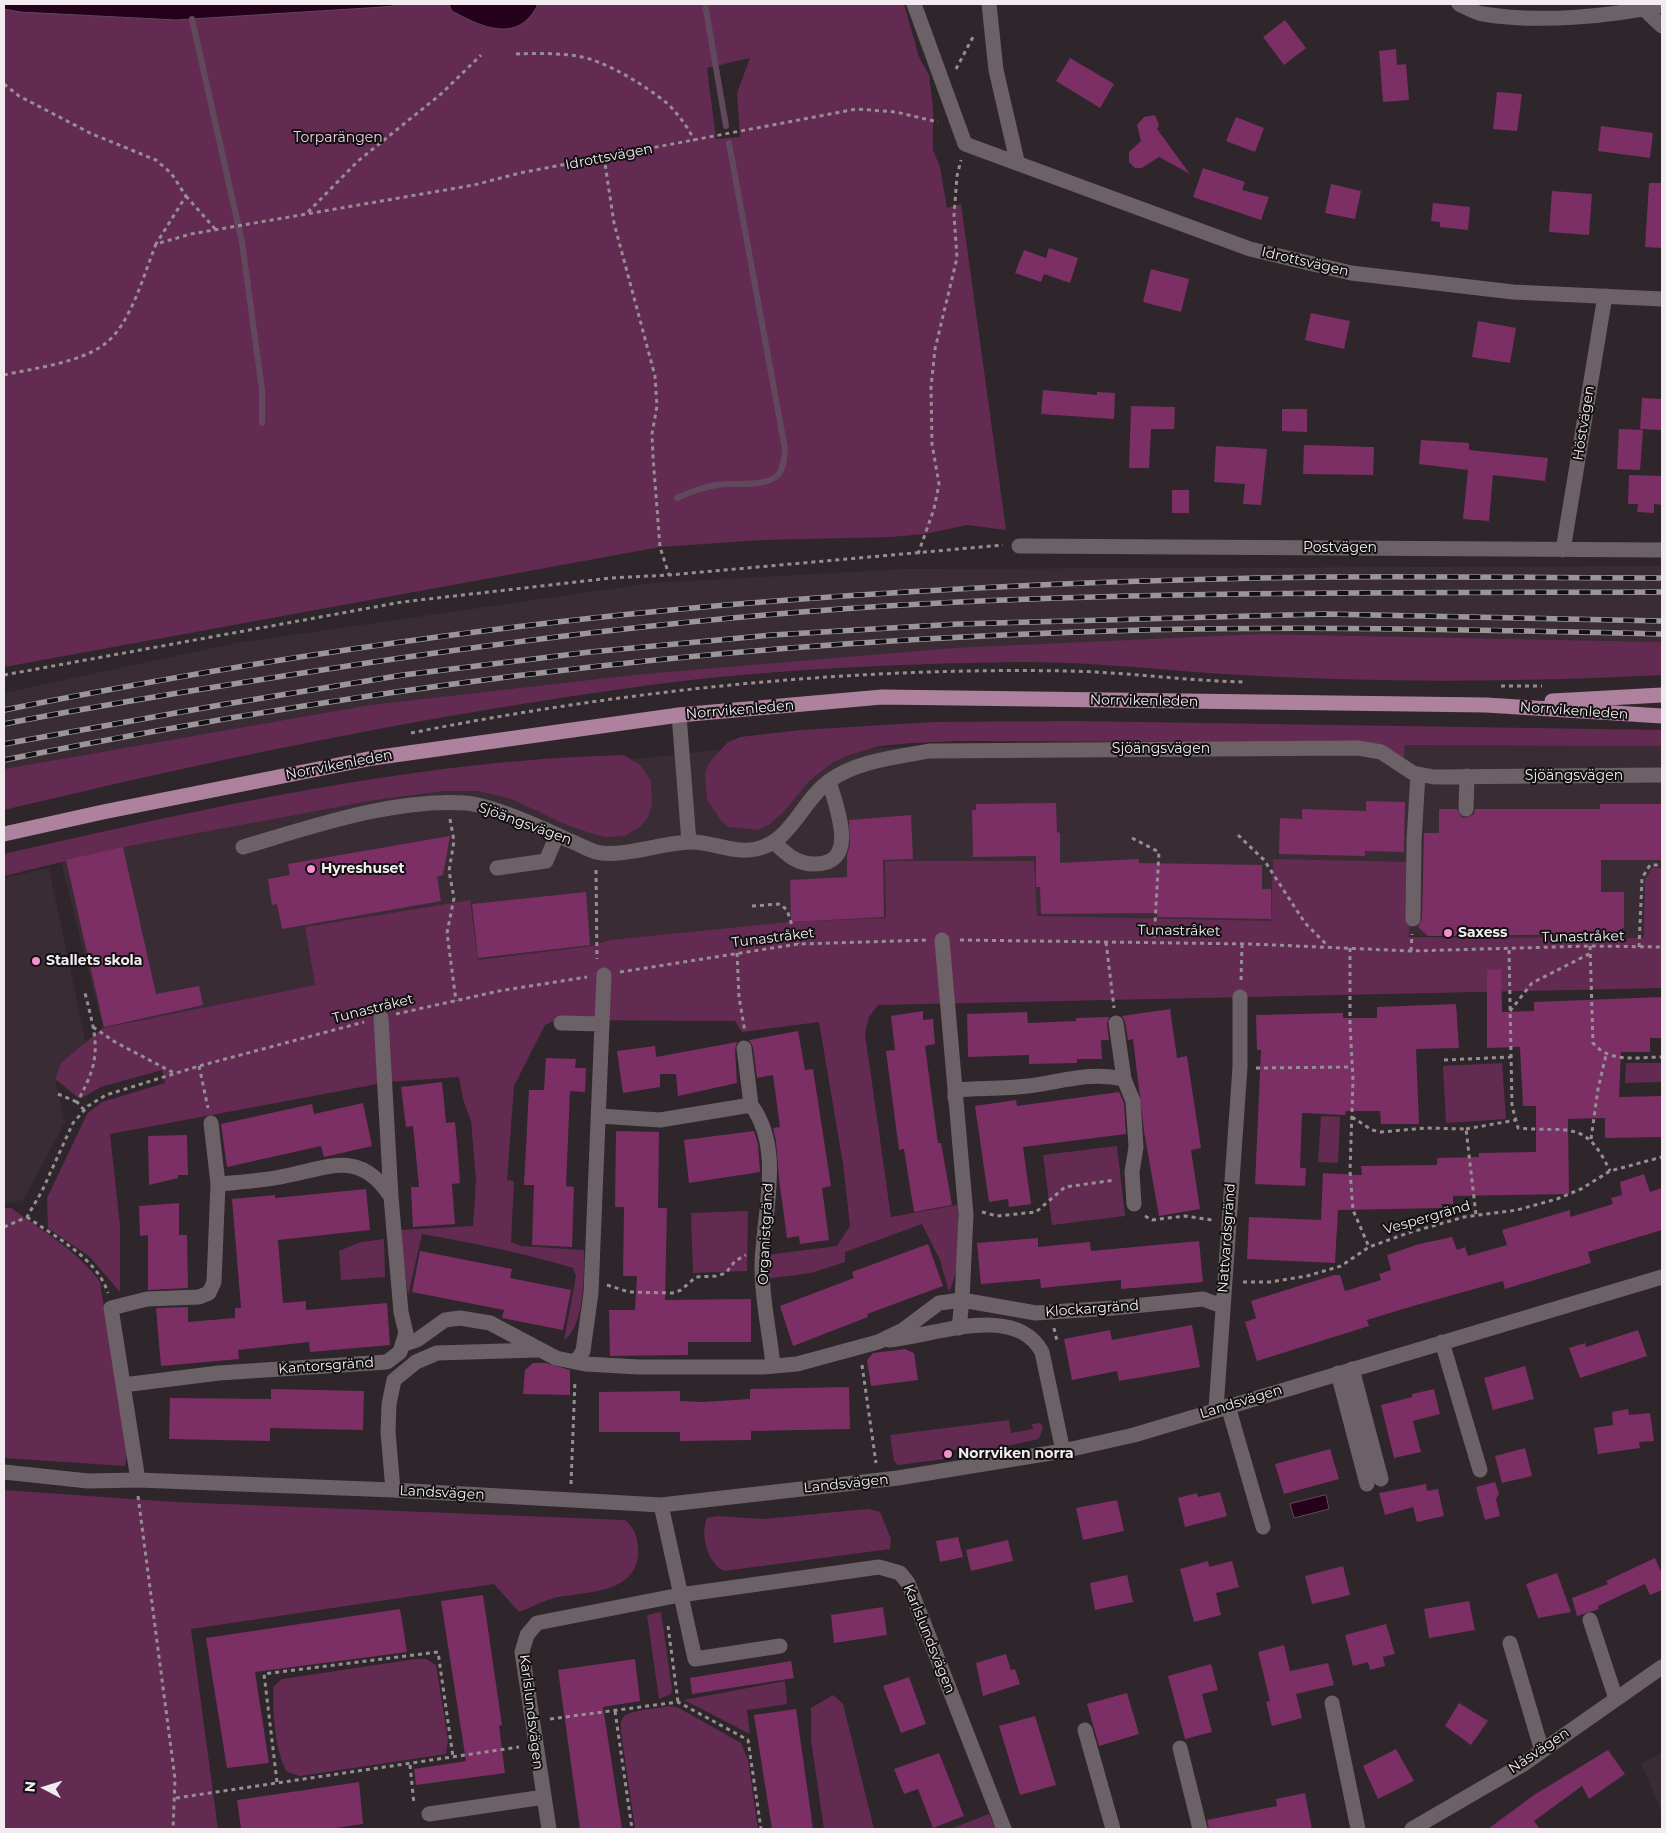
<!DOCTYPE html>
<html>
<head>
<meta charset="utf-8">
<style>
  body { margin:0 }
  #map { position:relative; width:1666px; height:1833px; overflow:hidden; background:#2e262a; font-family:Montserrat,sans-serif }
  canvas { display:block }
  .frame { position:absolute; inset:0; border:5px solid #f2ecf0; pointer-events:none }
  .north { position:absolute; left:20px; top:1763px; width:50px; height:50px; -webkit-text-stroke:4px #131012; paint-order:stroke; rotate:275deg; font-size:14px; font-weight:700; line-height:20px; text-align:center; color:#f2ecf0 }
  .north::after { content:''; display:block; margin:auto; width:18px; height:22px; background:#f2ecf0; clip-path:polygon(50% 0,100% 100%,50% 72%,0 100%) }
</style>
</head>
<body>
<div id="map">
<canvas width="1666" height="1833"></canvas>
<div class="frame"></div>
<div class="north">N</div>
</div>
<script>
const ctx = document.querySelector('canvas').getContext('2d');
ctx.lineJoin = 'round';
function fillPath(path, color) {
  ctx.fillStyle = color;
  ctx.fill(path, 'evenodd');
}
function stroke(path, color, width, dash) {
  ctx.strokeStyle = color;
  ctx.lineWidth = width;
  ctx.lineCap = dash ? 'butt' : 'round';
  ctx.setLineDash(dash || []);
  ctx.stroke(path);
}
function write(font, color, halo, rows, align = 'center') {
  ctx.font = font + ' Montserrat,sans-serif';
  ctx.lineWidth = 4;
  ctx.setLineDash([]);
  ctx.textBaseline = 'middle';
  ctx.strokeStyle = halo;
  ctx.fillStyle = color;
  for (const [text, x, y, turn = 0] of rows) {
    ctx.save();
    ctx.translate(x, y);
    ctx.rotate((+turn || 0) * Math.PI / 180);
    ctx.textAlign = isNaN(turn) ? turn : align;
    if (halo) ctx.strokeText(text, 0, 0);
    ctx.fillText(text, 0, 0);
    ctx.restore();
  }
}
const built = new Path2D(`
  M1662,566V642L1262,634L633,675L370,705L4,769V693L236,643L652,583L906,569Z
  M1662,737V941L787,922L610,940L591,946L478,960L470,900L305,927L315,985L103,1028L59,854L458,780L715,750Z
  M49,868L86,1044L61,1063L55,1079L65,1122L23,1200L4,1204V878Z
  M1662,1753V1812L1641,1763Z`);
const green = new Path2D(`
  M395,4H449L452,11C477,23 492,36 519,23C530,18 533,14 538,4H904L919,57L929,75L933,108V150L940,167L947,208L961,204L1006,530L967,525L925,534L891,537L762,540L660,547L4,667V9L20,12L176,20L367,8L394,6ZM750,58L737,93L740,137L716,139L707,68Z
  M1261,634L1662,642V675C1523,682 1382,683 1242,675C1167,671 1092,661 1016,662C885,664 752,670 622,689C414,718 208,761 4,810V769L370,705L633,675L954,648Z
  M1075,721L1662,730V746L1405,745L1404,758L1226,742L959,741L913,743L879,746L849,755L832,763L809,781L785,810L769,825L758,830L729,827L722,822L707,799L705,773L710,762L727,743L740,737L800,730L934,722Z
  M624,755L640,765L651,781L652,804L648,817L640,827L624,836L605,837L590,833L562,823L512,799L478,791H443L375,800L123,847L4,876V854C206,808 416,760 624,755Z
  M1273,859L1411,862L1409,937L1644,938L1645,880L1652,868H1662V988L878,1005L869,1017L865,1034L891,1217L957,1205C960,1232 961,1267 949,1292L940,1260L922,1224L845,1252V1262L811,1273L765,1279L767,1255L837,1246L850,1226L843,1164L819,1022L742,1032L735,1021L556,1020L545,1025L514,1086L507,1180L514,1181L511,1242L521,1246L584,1250C584,1275 585,1326 564,1340L576,1276L573,1268C524,1253 473,1243 422,1234L408,1296L400,1230L473,1226L476,1180L471,1121L463,1099L459,1077L388,1082L110,1134L120,1226V1292L89,1256L48,1228L47,1198L87,1114L102,1102L165,1083L162,1070L101,1087L80,1099L55,1079L61,1063L103,1028L315,985L305,927L470,900L478,960L591,946L610,940L787,922L886,918L885,861H1034L1037,916L1271,921Z
  M1502,1063L1506,1119L1446,1123L1443,1066Z
  M1626,1063H1662V1082L1625,1083Z
  M1321,1116L1340,1117L1338,1163L1318,1162Z
  M1117,1146L1125,1216L1052,1225L1043,1155Z
  M4,1208H11C41,1230 78,1251 100,1282L127,1454L125,1466L4,1458Z
  M748,1211L747,1271L693,1273L691,1213Z
  M384,1239L385,1277L341,1280L339,1251L361,1242Z
  M1009,1420L1011,1433L1033,1429L1032,1424L1040,1423L1043,1427L1039,1439L959,1456L957,1449L944,1452L945,1459L898,1465L894,1461L890,1435Z
  M4,1490L174,1502L625,1520C633,1526 637,1536 638,1546C642,1595 586,1591 554,1598C542,1601 531,1608 519,1612L494,1584L191,1629L218,1829H4Z
  M868,1509L880,1512L891,1539L890,1549L724,1571C707,1562 700,1535 707,1518L717,1516L763,1519Z
  M661,1612L672,1689L671,1694L659,1699L647,1615Z
  M416,1659H426L436,1665L448,1740L446,1754L300,1776L287,1772C276,1755 271,1706 274,1686L282,1679Z
  M785,1681L787,1704L747,1710L750,1734L684,1700Z
  M833,1695L843,1704L874,1829H824L811,1740V1708Z
  M670,1706L679,1708L741,1743L748,1760L758,1829H635L621,1732C621,1727 620,1720 624,1716C632,1710 659,1708 670,1706Z
  M989,1814L996,1829H950Z`);
const water = new Path2D(`
  M4,4H395L394,6L367,8L176,20L20,12L4,9Z
  M449,4H538C519,44 483,28 452,11Z
  M1326,1495L1329,1509L1294,1518L1290,1504Z`);
const stream = new Path2D(`
  M705,4L726,126
  M192,19L242,242L262,390V423
  M677,498C690,492 703,487 717,485C734,482 765,488 778,475C784,468 784,458 785,449L729,143`);
const building = new Path2D(`
  M1285,20L1306,48L1284,65L1263,37Z
  M1396,49L1397,65L1406,64L1409,100L1383,102L1379,51Z
  M1070,58L1114,84L1100,108L1056,81Z
  M1497,92L1522,94L1517,131L1493,129Z
  M1155,115L1159,125L1157,129L1190,174L1159,157L1142,168H1135L1129,162V152L1141,141L1137,125L1144,117Z
  M1236,117L1264,128L1255,152L1226,141Z
  M1601,126L1653,133L1650,158L1598,151Z
  M1203,168L1245,182L1242,190L1269,197L1261,220L1193,197Z
  M1649,183H1662V248L1645,247Z
  M1331,184L1361,191L1355,219L1325,213Z
  M1552,191L1592,194L1589,235L1549,232Z
  M1433,203L1470,207L1468,230L1440,227V222L1431,221Z
  M1049,248L1078,258L1070,283L1044,274L1041,282L1015,273L1024,250L1046,258Z
  M1151,269L1189,279L1181,312L1143,302Z
  M1311,313L1350,321L1344,349L1305,340Z
  M1478,321L1516,328L1510,363L1472,357Z
  M1043,390L1097,395V392L1115,393L1114,419L1041,414Z
  M1642,398L1662,399V430L1640,429Z
  M1131,406L1175,407L1174,429H1151L1149,468H1129Z
  M1282,409H1307V432L1282,431Z
  M1619,429L1643,430L1640,470L1617,469Z
  M1421,440L1469,443V450L1548,458L1545,481L1493,475L1489,521L1463,519L1468,470L1419,464Z
  M1304,445L1374,447L1373,475L1303,474Z
  M1216,446L1267,449L1261,505L1243,504L1245,484L1214,482Z
  M1629,475L1662,476V505L1654,504V513L1637,512L1638,504H1628Z
  M1172,490H1189V513H1172Z
  M1366,801L1405,802L1404,852L1365,851V856L1279,854L1280,818L1302,819V809L1366,811Z
  M1056,803L1057,832L1060,833V863L1139,859V863L1262,865V889H1271V919L1157,917V913L1041,914L1040,887H1036V856L973,857L972,810H976V804Z
  M1600,804H1662V860H1601V892H1624V927L1614,934L1428,936L1418,927L1422,919L1424,833H1439V809H1457L1461,817L1466,818L1474,814L1475,809H1600Z
  M911,815L913,859L883,860L884,917L791,922L790,880L847,877V855L850,845L849,820Z
  M450,836L443,875L437,877L441,901L282,929L277,904L272,905L268,879L290,875L288,864Z
  M123,847L156,994L199,986L203,1005L104,1027L66,860Z
  M586,892L590,945L478,958L472,904Z
  M1501,969L1502,1012L1534,1011V1002L1662,997V1038H1650V1052H1621L1619,1097L1662,1096V1137L1605,1138V1118L1568,1119L1569,1194L1453,1196V1204H1441L1443,1208L1338,1210L1335,1263L1247,1259L1249,1217L1321,1220L1323,1173L1362,1175L1361,1166L1437,1165V1158L1479,1157V1153L1536,1152V1106H1523L1520,1047L1487,1048V970Z
  M1456,1004L1459,1048L1416,1049L1419,1124H1381L1380,1111H1346L1345,1115L1302,1113L1300,1168H1306L1305,1186L1255,1184L1261,1050H1257L1256,1015L1343,1013V1018H1377V1007Z
  M1170,1009L1177,1058L1187,1056L1201,1148L1191,1150L1200,1209L1159,1216L1144,1131L1133,1039L1128,1040L1125,1022L1122,1016Z
  M923,1011V1020L933,1019L935,1044L925,1046L938,1143H941L952,1205L914,1212L904,1149L899,1150L886,1051L895,1050L891,1016Z
  M1027,1012L1028,1023L1076,1021V1018L1109,1017L1107,1024L1109,1040H1101L1102,1059H1077V1063L1029,1064V1055L968,1057L967,1014Z
  M798,1031L805,1070L813,1069L831,1186L822,1188L829,1240L800,1244L799,1236L787,1238L779,1179L776,1141L773,1128L780,1127L773,1075L757,1078L753,1047L749,1040Z
  M737,1042L735,1049L737,1083L678,1096L676,1074H660V1087L623,1093L617,1051L655,1046L656,1057Z
  M546,1058L576,1059L575,1068H586L585,1092L570,1091L566,1186L574,1187L572,1247L532,1245L534,1185H524L529,1090H544Z
  M442,1082L446,1123L455,1122L457,1144L460,1183L452,1184L455,1224L413,1227L411,1187H419L415,1146L413,1126L406,1127L401,1087Z
  M1119,1092L1124,1103L1126,1134L1023,1147L1031,1204L1009,1207L1008,1199L989,1202L975,1106L1016,1100L1017,1106Z
  M363,1103L372,1146L324,1157L321,1146L227,1167L221,1124L312,1104L314,1114Z
  M616,1131L659,1132L658,1208H667L665,1300L751,1299V1342H688V1355L610,1356L609,1310H635L637,1276H623L624,1207H615Z
  M754,1131L758,1144L760,1172L689,1183L684,1140Z
  M187,1135L188,1175H178V1178L149,1185L148,1136Z
  M1644,1174L1650,1192L1662,1188V1230L1588,1252L1591,1263L1505,1289L1503,1281L1413,1306L1367,1320L1369,1326L1257,1361L1245,1322L1256,1318L1251,1301L1334,1275H1340L1345,1291L1381,1280L1379,1274L1391,1270L1387,1255L1419,1244L1452,1237L1457,1250L1465,1247L1468,1256L1507,1245L1502,1230L1570,1210V1217L1613,1204L1611,1198L1622,1195L1620,1182Z
  M366,1189L370,1230L278,1240L283,1303L306,1301V1310L387,1303L390,1345L310,1352L309,1342L238,1350L239,1359L161,1366L156,1308L188,1307V1322L235,1318V1308H241L232,1199L275,1195V1198Z
  M179,1203V1235H187L188,1288L148,1290V1235L140,1236L139,1206Z
  M1038,1238V1247L1090,1242L1091,1251L1199,1241L1203,1282L1121,1289V1280L1041,1288L1040,1279L981,1284L977,1243Z
  M928,1244L943,1286L867,1314L868,1317L793,1346L780,1306L854,1278L852,1272Z
  M420,1251L512,1269L510,1278L571,1290L563,1330L502,1318L504,1310L412,1292Z
  M1192,1325L1200,1367L1119,1381L1117,1371L1072,1380L1064,1339L1110,1330L1112,1340Z
  M1638,1330L1647,1356L1580,1378L1569,1348L1585,1343L1586,1347Z
  M905,1349L914,1353L918,1380L871,1386L867,1360L873,1353Z
  M533,1363H546L570,1370V1395L523,1394L525,1370Z
  M1525,1366L1534,1399L1493,1410L1484,1378Z
  M849,1387L850,1429L751,1431V1440L680,1441V1432H599V1392L680,1391V1401L703,1402L750,1399V1389Z
  M271,1389L364,1391L363,1430L270,1428V1441L169,1439L170,1398L271,1399Z
  M1434,1389L1440,1414L1413,1421L1421,1452L1394,1458L1381,1405L1412,1397V1394Z
  M1628,1409L1629,1415L1650,1413L1654,1441L1639,1442L1640,1448L1598,1454L1594,1428L1613,1425L1612,1412Z
  M1525,1448L1532,1476L1502,1483L1495,1456Z
  M1330,1449L1339,1479L1284,1494L1275,1464Z
  M1495,1482L1499,1494L1496,1499L1500,1516L1485,1520L1476,1487Z
  M1426,1484L1427,1491L1438,1489L1444,1516L1417,1522L1413,1507L1385,1515L1379,1493Z
  M1220,1492L1227,1516L1185,1527L1178,1498L1197,1493L1198,1497Z
  M1117,1500L1124,1531L1083,1540L1076,1508Z
  M958,1537L963,1557L940,1562L936,1541Z
  M1008,1540L1013,1561L971,1571L966,1550Z
  M1655,1558L1662,1574V1590L1650,1595L1645,1584L1598,1606L1599,1609L1577,1616L1572,1598L1608,1584L1606,1581Z
  M1208,1561L1209,1567L1232,1561L1239,1587L1216,1593L1221,1615L1194,1622L1180,1569Z
  M1343,1566L1350,1595L1312,1604L1305,1576Z
  M1557,1573L1571,1612L1538,1618L1526,1584Z
  M1127,1575L1133,1602L1095,1610L1090,1583Z
  M483,1595L502,1725L499,1726L505,1773L416,1785L414,1769L466,1761L441,1601Z
  M1469,1601L1475,1630L1429,1638L1424,1609Z
  M883,1607L887,1635L834,1643L831,1615Z
  M400,1609L407,1652L255,1672L269,1763L227,1768L206,1638Z
  M1386,1624L1395,1654L1383,1657L1385,1666L1370,1670L1368,1662L1353,1666L1345,1635Z
  M1284,1645L1290,1671L1328,1663L1334,1685L1296,1694L1302,1718L1272,1726L1266,1702L1270,1701L1258,1652Z
  M1006,1654L1011,1670L1015,1669L1020,1684L983,1696L976,1663Z
  M635,1659L640,1701L603,1707L622,1829H580L558,1670Z
  M791,1661L794,1678L692,1694L690,1678Z
  M1211,1664L1218,1690L1202,1694L1212,1732L1185,1739L1168,1676Z
  M909,1677L926,1724L901,1733L883,1686Z
  M1127,1693L1139,1734L1099,1746L1087,1704Z
  M1459,1703L1488,1721L1471,1745L1445,1726Z
  M796,1709L813,1829H772L754,1715Z
  M1035,1716L1056,1785L1020,1795L999,1726Z
  M1396,1749L1414,1781L1378,1799L1363,1766Z
  M1608,1750L1625,1774L1589,1799L1582,1786L1534,1821L1540,1829H1488L1534,1795Z
  M939,1753L964,1816L933,1828L918,1789L904,1794L894,1769Z
  M359,1782L363,1824L329,1829H241L237,1800Z
  M1305,1793L1312,1829H1209L1207,1820L1277,1806L1276,1799Z`);
const path = new Path2D(`
  M516,54C536,53 557,53 577,56C605,60 646,86 668,104C679,115 688,128 695,141
  M956,69L974,35
  M4,84L19,96L92,134L156,160L171,173L186,196L156,244
  M604,157L614,223L655,376L657,406L652,434L653,457L660,547L669,575
  M186,196L217,231
  M308,212L358,161L441,94L481,55
  M4,375C34,368 81,363 106,343C131,323 144,274 156,244L191,234L474,185L520,173L856,109L896,112L938,122
  M918,554L934,509L939,484L932,444L931,387L935,349L957,258L954,215L957,176L961,160
  M4,675L402,602L611,578L669,575L1003,545
  M1501,686H1542
  M411,733C626,690 848,667 1068,671C1127,672 1186,681 1245,682
  M450,819L454,841L449,871L454,898L447,933L456,1001
  M1238,835L1264,860L1305,923L1328,946
  M1132,838L1159,852L1154,941
  M596,870L597,959
  M752,906L780,904L787,910L798,944
  M960,940L1251,944L1411,951L1590,946L1662,947
  M1106,942L1114,1008
  M1590,946L1593,1043C1611,1064 1637,1057 1662,1057
  M1639,947L1642,878L1650,865H1662
  M1350,948V1024L1353,1080L1350,1171L1353,1210L1369,1247
  M1509,950L1512,1106L1518,1128C1569,1133 1585,1118 1610,1171
  M1411,951L1412,934
  M737,953L739,997L745,1032
  M620,972L798,944L926,940
  M1241,980L1242,944
  M1510,1011L1532,983L1591,953
  M396,1014L499,991L587,977
  M93,1027L115,1042L174,1073
  M1444,1060L1511,1057
  M199,1066L208,1108
  M1256,1068L1352,1067
  M58,1094L77,1102
  M84,1110L77,1102C103,1057 97,1041 85,993
  M1352,1117L1372,1130L1381,1132L1426,1128L1466,1129L1476,1215
  M1466,1129L1516,1120
  M1591,1139L1598,1089L1606,1055
  M982,1212L997,1216L1036,1212L1065,1187L1115,1180
  M1145,1216L1152,1220L1185,1216L1212,1220
  M27,1217C55,1237 97,1258 108,1293
  M4,1227L27,1217L42,1191L73,1123L88,1106L106,1095L199,1066L364,1022
  M1243,1282H1270L1307,1276L1341,1266L1369,1247L1408,1233L1464,1217L1517,1210L1557,1199L1581,1189L1610,1171L1662,1157
  M607,1285L629,1292L674,1293L681,1290L696,1277L716,1276L726,1273L735,1261L746,1255
  M1054,1328L1057,1341
  M862,1365L876,1463
  M571,1484L575,1380
  M138,1496L175,1779L173,1829
  M668,1626L678,1702
  M615,1711L632,1829
  M550,1719L678,1702L748,1740L761,1829
  M410,1765L414,1804
  M277,1782L264,1674L438,1652L453,1757
  M176,1798L519,1747`);
const minor = new Path2D(`
  M914,4L965,144L1250,249L1351,273L1513,292L1662,299
  M989,4L996,70L1017,161
  M1459,4C1466,7 1475,13 1483,14C1536,23 1610,17 1662,5
  M1644,4V9L1662,26
  M1019,546L1662,550
  M1563,550L1605,296
  M679,715L689,842
  M1466,809L1467,776
  M775,843C787,855 797,864 815,864C860,864 836,807 829,781
  M243,847C311,827 394,798 465,803C492,805 542,828 568,840C577,843 586,849 596,852C621,858 662,843 689,842C712,841 733,854 756,849C791,842 802,801 829,781C856,761 897,757 929,751L1358,748L1381,752L1413,773L1434,777L1662,775
  M497,868L546,861L557,835
  M1413,919L1414,841L1418,774
  M942,940L966,1215L962,1300L1036,1313L1113,1308L1203,1299L1222,1306
  M561,1023L602,1024
  M1116,1023L1124,1079
  M744,1048L751,1105
  M955,1098V1090C979,1088 1004,1089 1028,1086C1061,1082 1090,1071 1124,1079L1133,1101L1136,1147L1132,1172L1134,1204
  M599,1116L660,1120L751,1105C785,1150 762,1217 762,1268C762,1302 770,1333 773,1366
  M218,1184C239,1182 260,1181 280,1177C327,1169 359,1147 391,1197
  M889,1340C934,1336 1015,1302 1042,1352L1063,1451
  M1442,1342L1480,1470
  M402,1345L417,1340L445,1320L460,1318L490,1323L556,1358L585,1364L639,1367H763L797,1364L878,1342L903,1330L939,1303L962,1300L959,1328
  M576,1362L583,1351L591,1293L604,975
  M1352,1369L1381,1479
  M1338,1373L1367,1484
  M123,1385L219,1373L387,1362L400,1352L406,1333L401,1312L391,1197L381,1018
  M1228,1406L1263,1527
  M1216,1409L1240,1067V997
  M4,1472L88,1481L138,1480L393,1490L661,1505L898,1478L1063,1451L1134,1435L1662,1277
  M138,1480L111,1308L147,1299L199,1297L209,1293L214,1282L218,1184L211,1123
  M393,1490L388,1432L389,1404L394,1380L416,1362L437,1353L537,1350
  M661,1505L695,1659L780,1646
  M1590,1620L1616,1699
  M1510,1643L1542,1751
  M1332,1703L1358,1829
  M1085,1730L1113,1829
  M1180,1748L1200,1829
  M429,1814L544,1797
  M549,1829L522,1652L527,1635L537,1623L680,1595L879,1567L900,1573L908,1583L1004,1829
  M1412,1829L1522,1765L1662,1667`);
const major = new Path2D(`
  M1552,701L1662,695
  M4,834L103,812L373,758L679,715L882,697L1486,705L1662,716`);
const rail = new Path2D(`
  M4,710C258,659 516,621 775,601C958,587 1143,579 1327,577C1439,576 1551,578 1662,578
  M4,724C105,704 207,688 309,672C523,638 743,612 959,602C1193,591 1428,593 1662,592
  M4,744L220,705L403,675L590,652L772,635L958,624L1325,614L1662,621
  M4,760C198,721 394,689 591,667C774,646 959,635 1143,630C1316,626 1489,630 1662,634`);
const markers = [
  [311,869,5,"#f491d4"],
  [1448,933,5,"#f491d4"],
  [36,961,5,"#f491d4"],
  [948,1454,5,"#f491d4"]
];
const parkNames = [
  ["Torparängen",338,138]
];
const streetNames = [
  ["Idrottsvägen",609,157,-11],
  ["Idrottsvägen",1305,262,13],
  ["Höstvägen",1584,423,-81],
  ["Postvägen",1340,548],
  ["Norrvikenleden",1144,701,1],
  ["Norrvikenleden",740,710,-5],
  ["Norrvikenleden",1574,711,4],
  ["Sjöängsvägen",1161,749],
  ["Norrvikenleden",339,765,-11],
  ["Sjöängsvägen",1574,776],
  ["Sjöängsvägen",525,824,20],
  ["Tunastråket",1179,931,1],
  ["Tunastråket",1583,937,-1],
  ["Tunastråket",773,938,-7],
  ["Tunastråket",373,1009,-14],
  ["Vespergränd",1427,1218,-16],
  ["Organistgränd",766,1234,-87],
  ["Nattvardsgränd",1227,1238,-86],
  ["Klockargränd",1092,1309,-4],
  ["Kantorsgränd",326,1366,-4],
  ["Landsvägen",1241,1402,-17],
  ["Landsvägen",846,1484,-6],
  ["Landsvägen",442,1493,3],
  ["Karlslundsvägen",929,1639,68],
  ["Karlslundsvägen",531,1712,83],
  ["Nåsvägen",1539,1751,-34]
];
const poiNames = [
  ["Hyreshuset",321,869],
  ["Saxess",1458,933],
  ["Stallets skola",46,961],
  ["Norrviken norra",958,1454]
];
fillPath(built, '#3a2c35');
fillPath(green, '#632b52');
fillPath(water, '#25011c');
stroke(water, '#62485c', 1);
stroke(stream, '#62485c', 6);
fillPath(building, '#7b2f65');
stroke(path, '#958e92', 3, [4, 4]);
stroke(minor, '#6b6167', 15);
stroke(major, '#ae819e', 15);
stroke(rail, '#9c9599', 5.5);
stroke(rail, '#131012', 4, [11]);
for (const [x, y, r, color] of markers) {
  const dot = new Path2D();
  dot.arc(x, y, r, 0, 2 * Math.PI);
  ctx.fillStyle = color;
  ctx.fill(dot);
  stroke(dot, '#131012', 2);
}
write('14px', '#f6c9e6', '#131012', parkNames);
write('14px', '#f2ecf0', '#131012', streetNames);
write('bold 14px', '#f2ecf0', '#131012', poiNames, 'left');
</script>
</body>
</html>
